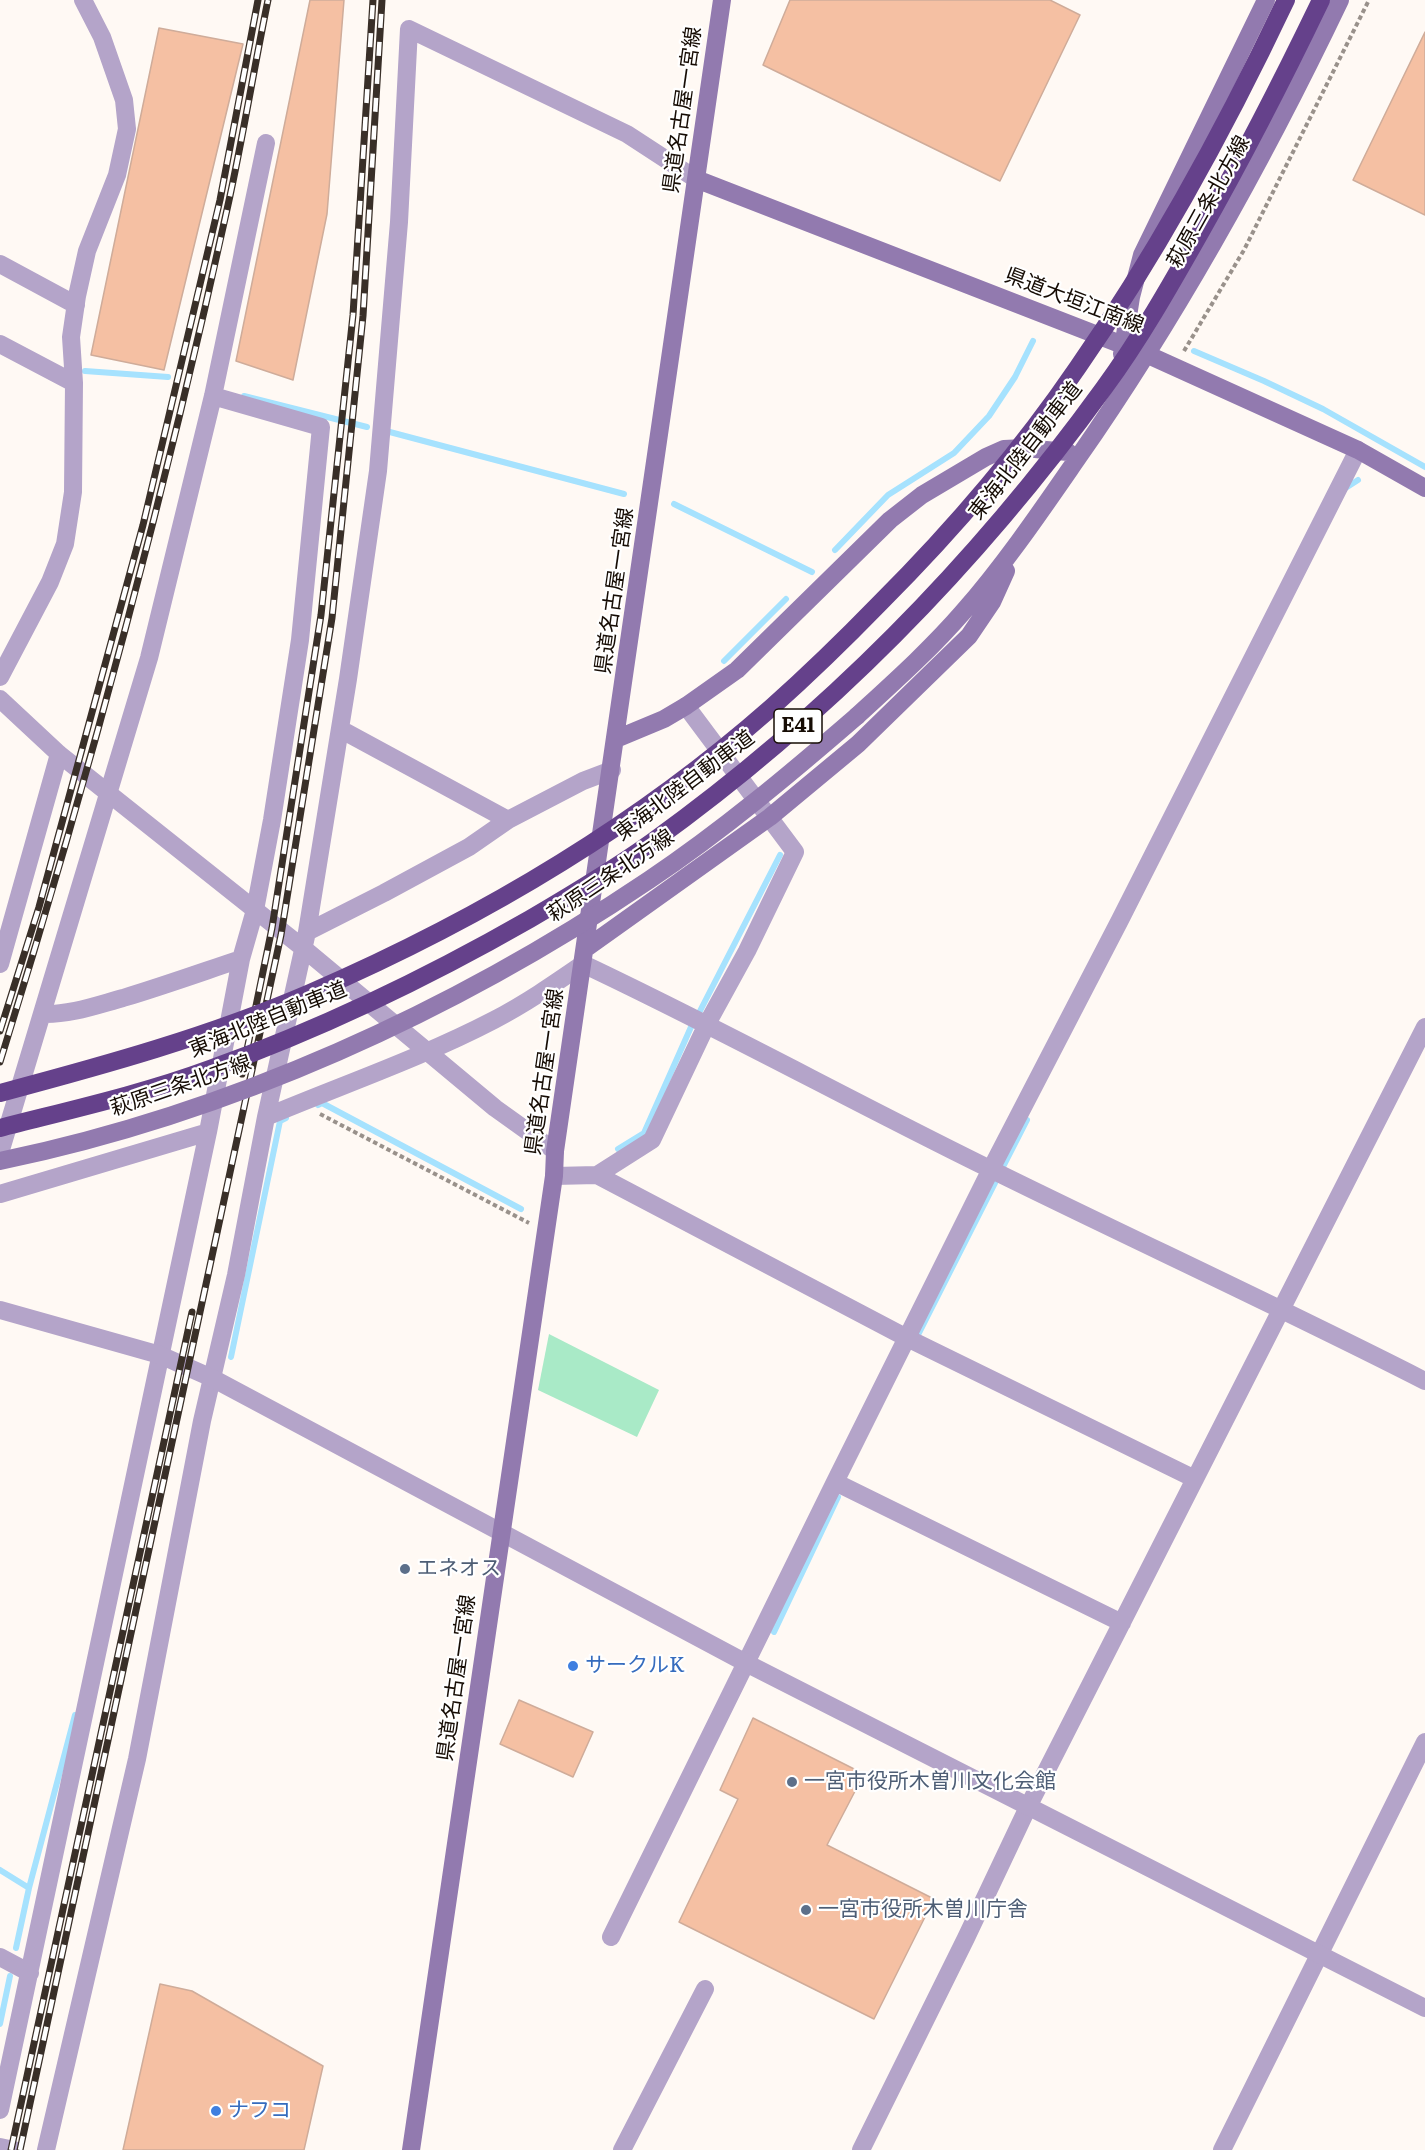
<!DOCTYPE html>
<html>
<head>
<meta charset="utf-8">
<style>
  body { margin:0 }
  canvas { display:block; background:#fff9f4 }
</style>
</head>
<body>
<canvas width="1425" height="2150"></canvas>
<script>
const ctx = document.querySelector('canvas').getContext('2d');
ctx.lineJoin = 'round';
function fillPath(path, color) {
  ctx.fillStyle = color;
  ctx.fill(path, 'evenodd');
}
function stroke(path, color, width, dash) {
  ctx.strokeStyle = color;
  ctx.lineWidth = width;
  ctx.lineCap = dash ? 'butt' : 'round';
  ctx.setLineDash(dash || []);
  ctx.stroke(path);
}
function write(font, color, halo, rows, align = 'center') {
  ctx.font = font + ' Literata,"Noto Sans JP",serif';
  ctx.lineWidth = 4.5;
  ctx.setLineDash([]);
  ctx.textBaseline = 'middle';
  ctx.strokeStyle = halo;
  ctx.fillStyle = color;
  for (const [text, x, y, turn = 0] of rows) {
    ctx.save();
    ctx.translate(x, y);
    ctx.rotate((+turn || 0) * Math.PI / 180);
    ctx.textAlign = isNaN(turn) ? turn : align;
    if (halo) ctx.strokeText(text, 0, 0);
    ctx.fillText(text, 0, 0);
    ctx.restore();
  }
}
const green = new Path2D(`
  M549,1334L659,1390L637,1437L538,1390Z`);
const stream = new Path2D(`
  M1194,351L1264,381L1323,409L1425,467
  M85,371L168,377
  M244,396L367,427
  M386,431L624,494
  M1344,489L1358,480
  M674,504L812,572
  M835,550L888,495L954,453L989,416L1015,377L1033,341
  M724,661L786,599
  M700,1011L780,855
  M318,1105L322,1103L521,1209
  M618,1149L644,1133L691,1027
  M1004,1165L1027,1120
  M918,1335L995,1183
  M231,1357L280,1121L286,1118
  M774,1632L838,1497
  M0,1870L29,1888L75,1715
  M16,1948L29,1888
  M0,2024L10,1976`);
const building = new Path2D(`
  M310,0H344L327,214L293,380L236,361Z
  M790,0H1050L1080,15L1000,181L763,65Z
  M159,28L243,44L164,370L91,355Z
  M1425,32V215L1353,180Z
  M519,1700L593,1732L573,1777L500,1744Z
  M753,1718L864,1774L827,1845L934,1899L874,2019L679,1922L738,1799L720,1790Z
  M160,1984L192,1991L323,2066L304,2150H123Z`);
const path = new Path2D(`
  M1184,351L1244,250L1369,0
  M320,1114L529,1223`);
const minor = new Path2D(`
  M0,264L76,305
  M0,344L74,383
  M0,677L50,582L65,544L73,492L74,383L71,337L77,296L87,251L117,175L127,129L124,100L102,37L83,0
  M0,699L59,754L303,948L495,1108L555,1151
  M340,729L508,820
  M307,932L384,893L469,847L508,820L583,781L612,770
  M0,964L59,754
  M42,1014C70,1015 97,1005 123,998C163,986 202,972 241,959
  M266,1117C342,1085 421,1058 494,1020C525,1004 554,984 583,964C721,1029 855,1103 992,1170C1136,1241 1282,1308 1425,1381
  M208,1132L241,959L255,910L272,820L300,640L321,427L213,396
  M0,1153L149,658L213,396L266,143
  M597,1175L652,1140L707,1024L747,951L795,852L686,706
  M554,1176L597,1175L907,1338L1195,1479
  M0,1194L208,1132L0,2110
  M835,1482L1122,1623
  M611,1937L835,1482L991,1169L1120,920L1358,450
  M0,1957L30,1973
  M0,2147L14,2150
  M46,2150L137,1759L202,1421L236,1275L266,1117L307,932L348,679L378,471L399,222L409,29L627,134L696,179
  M622,2150L705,1989
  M861,2150L966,1938L1028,1807L1425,1027
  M1222,2150L1425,1742`);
const tertiary = new Path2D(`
  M0,1310L160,1355L212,1378L746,1663L1425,2008`);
const secondary = new Path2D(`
  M696,179L1146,354L1358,450L1425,488
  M1122,354L1131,297L1142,255L1266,0
  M857,716C893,683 931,649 963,612C1005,564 1041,511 1077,459C1178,314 1264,159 1340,0
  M616,739L664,719L686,706L737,670L890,520L922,495L986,457L1004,449L1024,448L1068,452
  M585,949L770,817L858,744L969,636L992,602L1006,571
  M411,2150L554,1176L555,1151L722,0`);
const rail = new Path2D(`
  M0,1031L39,907L143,525L220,200L258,0
  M0,1062C88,780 165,494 228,205C243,137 254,68 268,0
  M242,1074L272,928L321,615L353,315L373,0
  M11,2150L192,1312
  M20,2150L281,935L332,618L363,316L382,0`);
const secondaryBridge = new Path2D(`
  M0,1161C231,1113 453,1012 649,880C722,831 790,774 857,716`);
const motorwayBridge = new Path2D(`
  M0,1093C105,1065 210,1036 310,993C476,921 636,827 772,707C809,674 845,639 880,603C952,531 1020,452 1078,367C1158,252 1226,127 1286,0
  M0,1128C70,1110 142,1094 210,1069C321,1029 427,978 530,919C571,895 613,870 652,842C827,716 978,562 1104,388C1140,339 1170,286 1200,233C1243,157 1283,79 1321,0`);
const markers = [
  [405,1569,6,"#5c6f8a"],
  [573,1666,6,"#3f7fe0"],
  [792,1782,6,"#5c6f8a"],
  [806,1910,6,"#5c6f8a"],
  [216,2111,6,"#3f7fe0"]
];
const shields = [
  [798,726,48]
];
const shieldNames = [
  ["E41",798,726]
];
const streetNames = [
  ["県道名古屋一宮線",683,110,-82],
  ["萩原三条北方線",1209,202,-61],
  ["県道大垣江南線",1074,301,21],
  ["東海北陸自動車道",1026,451,-52],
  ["県道名古屋一宮線",615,591,-82],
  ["東海北陸自動車道",685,786,-37],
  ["萩原三条北方線",611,876,-34],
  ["東海北陸自動車道",268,1020,-22],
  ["県道名古屋一宮線",545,1072,-82],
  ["萩原三条北方線",181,1086,-19],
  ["県道名古屋一宮線",457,1678,-82]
];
const serviceNames = [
  ["エネオス",417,1569],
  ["一宮市役所木曽川文化会館",804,1782],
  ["一宮市役所木曽川庁舎",818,1910]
];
const shopNames = [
  ["サークルK",585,1666],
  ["ナフコ",228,2111]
];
fillPath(green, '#a9eac7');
stroke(stream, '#a6e2fe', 6);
fillPath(building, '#f5c0a3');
stroke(building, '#cfac9a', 1.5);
stroke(path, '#99918b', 4, [4.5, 3]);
stroke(minor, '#b4a4c9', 18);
stroke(tertiary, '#b4a4c9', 18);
stroke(secondary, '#927aaf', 18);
stroke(rail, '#392f28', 7);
stroke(rail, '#fff', 4.5, [14]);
stroke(secondaryBridge, '#927aaf', 18);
stroke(motorwayBridge, '#65418b', 18);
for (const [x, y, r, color] of markers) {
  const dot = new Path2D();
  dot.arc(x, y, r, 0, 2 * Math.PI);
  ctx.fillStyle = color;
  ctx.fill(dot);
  stroke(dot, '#fff', 2);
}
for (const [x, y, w] of shields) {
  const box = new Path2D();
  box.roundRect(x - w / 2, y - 17, w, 34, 4.5);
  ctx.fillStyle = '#fff';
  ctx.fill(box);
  stroke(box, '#160c04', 1.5);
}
write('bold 20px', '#160c04', null, shieldNames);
write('21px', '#160c04', '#fff', streetNames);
write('21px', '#4e5e75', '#fff', serviceNames, 'left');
write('21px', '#366cbe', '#fff', shopNames, 'left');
</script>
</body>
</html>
